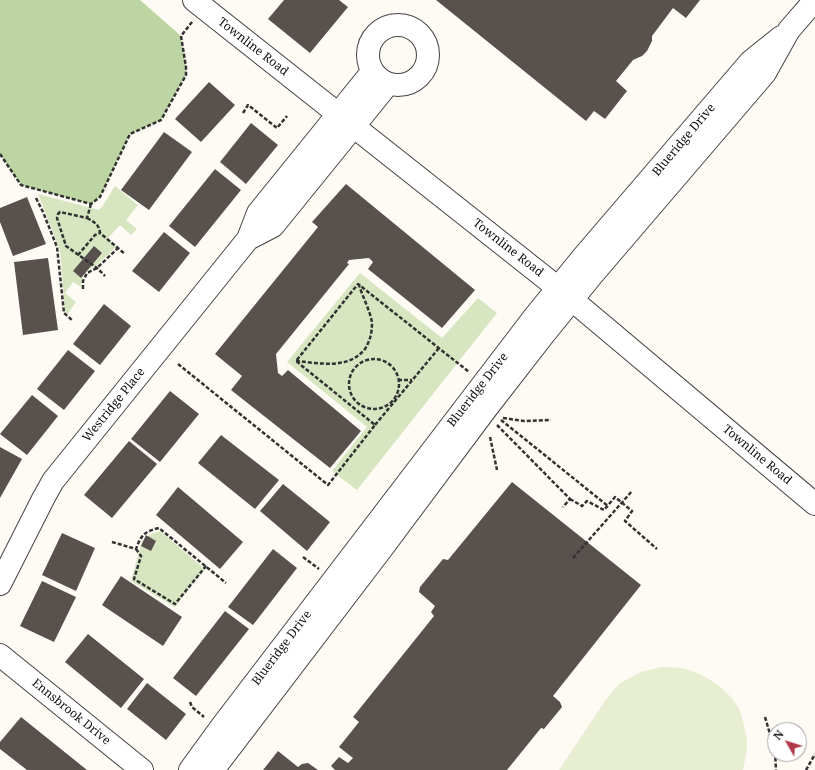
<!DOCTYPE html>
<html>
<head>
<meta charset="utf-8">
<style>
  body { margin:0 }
  #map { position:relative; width:815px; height:770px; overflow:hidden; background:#fefbf5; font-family:"Noto Serif",serif }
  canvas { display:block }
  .north { position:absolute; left:767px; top:722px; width:40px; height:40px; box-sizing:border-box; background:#fff; border:1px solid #9f9f9f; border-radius:50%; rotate:309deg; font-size:11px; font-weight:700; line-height:16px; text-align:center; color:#101010 }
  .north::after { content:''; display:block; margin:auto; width:14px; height:18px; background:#b23747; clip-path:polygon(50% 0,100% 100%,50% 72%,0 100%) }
</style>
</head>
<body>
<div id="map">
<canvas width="815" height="770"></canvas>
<div class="north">N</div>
</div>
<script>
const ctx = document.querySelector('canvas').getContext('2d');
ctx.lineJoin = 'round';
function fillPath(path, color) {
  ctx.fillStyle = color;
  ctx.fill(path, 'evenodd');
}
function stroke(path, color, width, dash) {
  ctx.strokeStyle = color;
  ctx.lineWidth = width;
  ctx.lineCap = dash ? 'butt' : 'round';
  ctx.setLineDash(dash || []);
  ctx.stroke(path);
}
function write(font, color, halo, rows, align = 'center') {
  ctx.font = font + ' "Noto Serif",serif';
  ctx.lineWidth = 4;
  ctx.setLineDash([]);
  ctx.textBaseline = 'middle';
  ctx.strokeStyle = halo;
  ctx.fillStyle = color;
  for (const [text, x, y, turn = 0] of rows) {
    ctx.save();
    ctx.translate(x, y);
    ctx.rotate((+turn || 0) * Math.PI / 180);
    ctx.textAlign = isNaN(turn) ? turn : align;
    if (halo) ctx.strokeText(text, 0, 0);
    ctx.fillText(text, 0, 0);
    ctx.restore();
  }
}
const green = new Path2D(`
  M115,186L138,205L126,220L137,229L131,235L120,225L108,238L116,247L95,267L89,269L83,276L81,287L73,282L65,293L76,302L67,315L65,312L60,250L38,194L99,210L102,207Z
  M360,273L442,338L478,298L497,313L357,490L332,471L367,427L287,362Z
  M160,531L205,569L175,607L131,581L142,541L151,534Z`);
const forest = new Path2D(`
  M0,0H140L181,36L186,67V75L161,120L130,134L100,197L91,204L21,185L0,154Z`);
const pitch = new Path2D(`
  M661,667C667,667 674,667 680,668C701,671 729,689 739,709C743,719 746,732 747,742C748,751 744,762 743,770H559L607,698L620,683L641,672Z`);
const building = new Path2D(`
  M284,0H339L348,7L310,53L268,19Z
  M436,0H700L686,18L673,8L652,36V41L647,51L642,56L633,60L616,81L627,91L605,119L594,111L586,121Z
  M209,82L235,105L201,142L175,119Z
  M251,123L278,145L246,184L220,162Z
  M164,132L192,152L149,210L121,190Z
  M215,169L241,190L195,247L169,226Z
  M346,184L475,290L442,328L368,269L373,262L369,258L349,260L347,263L349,264L276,354L278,373L282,376L288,370L361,431L330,468L231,390L242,376L215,354L318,227L312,222Z
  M27,197L46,244L13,256L0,222V208Z
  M164,232L190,253L159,292L132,271Z
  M94,246L102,253L81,278L73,271Z
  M48,258L58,330L23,335L14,262Z
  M104,304L131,326L100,365L73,344Z
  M68,350L95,371L64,410L37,389Z
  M170,391L199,414L160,462L131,439Z
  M32,395L58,416L27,455L0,434Z
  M221,435L279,480L255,509L198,463Z
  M129,441L157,464L112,518L84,495Z
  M0,447L22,459L0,498Z
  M512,482L641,585L553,696L560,702L562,707L544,729L541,728L507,770H335L331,766L339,757L348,763L353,758L339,747L359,722L353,717L434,616L431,612L435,606L419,592L420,587L443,559L448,560Z
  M283,484L330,522L307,551L260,511Z
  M178,487L243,542L220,569L156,515Z
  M62,533L95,548L76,591L42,575Z
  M146,535L156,541L151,551L141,546Z
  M273,549L297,568L253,625L228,607Z
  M121,576L182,617L163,646L102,605Z
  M42,581L76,597L54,642L20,626Z
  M225,611L249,629L196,696L173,678Z
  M88,634L144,679L121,708L65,662Z
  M147,683L186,714L166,740L127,709Z
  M21,717L87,770H27L0,749V742Z
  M278,751L298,767L302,764L308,763L318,770H263Z`);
const path = new Path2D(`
  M243,113L248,105L277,128L287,116
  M0,154L21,185L91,204L100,197L130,134L161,120L186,75V67L181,36L192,22
  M36,198L43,212L57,247L64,313L73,321
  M91,204L87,218L60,212L58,214L57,218L66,246L97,268L105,276
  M87,218C94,222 99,224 100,233L125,254
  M78,255L95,235L100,233
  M83,289V281L87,273L97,268L118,248
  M349 384a25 25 0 1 1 50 0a25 25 0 1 1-50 0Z
  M296,361C320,363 348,370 365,349C370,341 372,333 372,323C371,313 362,295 359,285
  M178,364L328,485L375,425L296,361L358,284L469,372
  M398,380H412
  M503,418L524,421L551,420
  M501,420L608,506
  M375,425L439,348
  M497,425L570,499L563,507
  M490,437L497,470
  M570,499L582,506L587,501L604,510L615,497L632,511L625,521L657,549
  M112,542L136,549C141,535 145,531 159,528L226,583
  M136,549L141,556L134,579L175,604L206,566
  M303,557L319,569
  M573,558L632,491
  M190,702L192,707L204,717
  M765,717L775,751L776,770
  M806,770L815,754`);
const minor = new Path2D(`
  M194,0L558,288L815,504
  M368 55a30 30 0 1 1 60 0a30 30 0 1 1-60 0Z
  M248,239L273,226L388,84
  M0,584L43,499L53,481L248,239L258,213L372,72
  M0,655L142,770
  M190,770L222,726L535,316L583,257L751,61L781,37
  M213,770L380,551L486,409L545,333L593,274L765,73L789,30L815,0`);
const streetNames = [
  ["Townline Road",253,47,38],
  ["Blueridge Drive",684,140,-50],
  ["Townline Road",508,248,38],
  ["Blueridge Drive",478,390,-52],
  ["Westridge Place",114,405,-51],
  ["Townline Road",757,455,40],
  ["Blueridge Drive",282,648,-53],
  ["Ennsbrook Drive",71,712,39]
];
fillPath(green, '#d7e6c1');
fillPath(forest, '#bdd5a2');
fillPath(pitch, '#e7eed2');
fillPath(building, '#58514e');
stroke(minor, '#434343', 24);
stroke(path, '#323232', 2.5, [4, 2]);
stroke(minor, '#fff', 22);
write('12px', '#101010', '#fff', streetNames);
</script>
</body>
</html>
